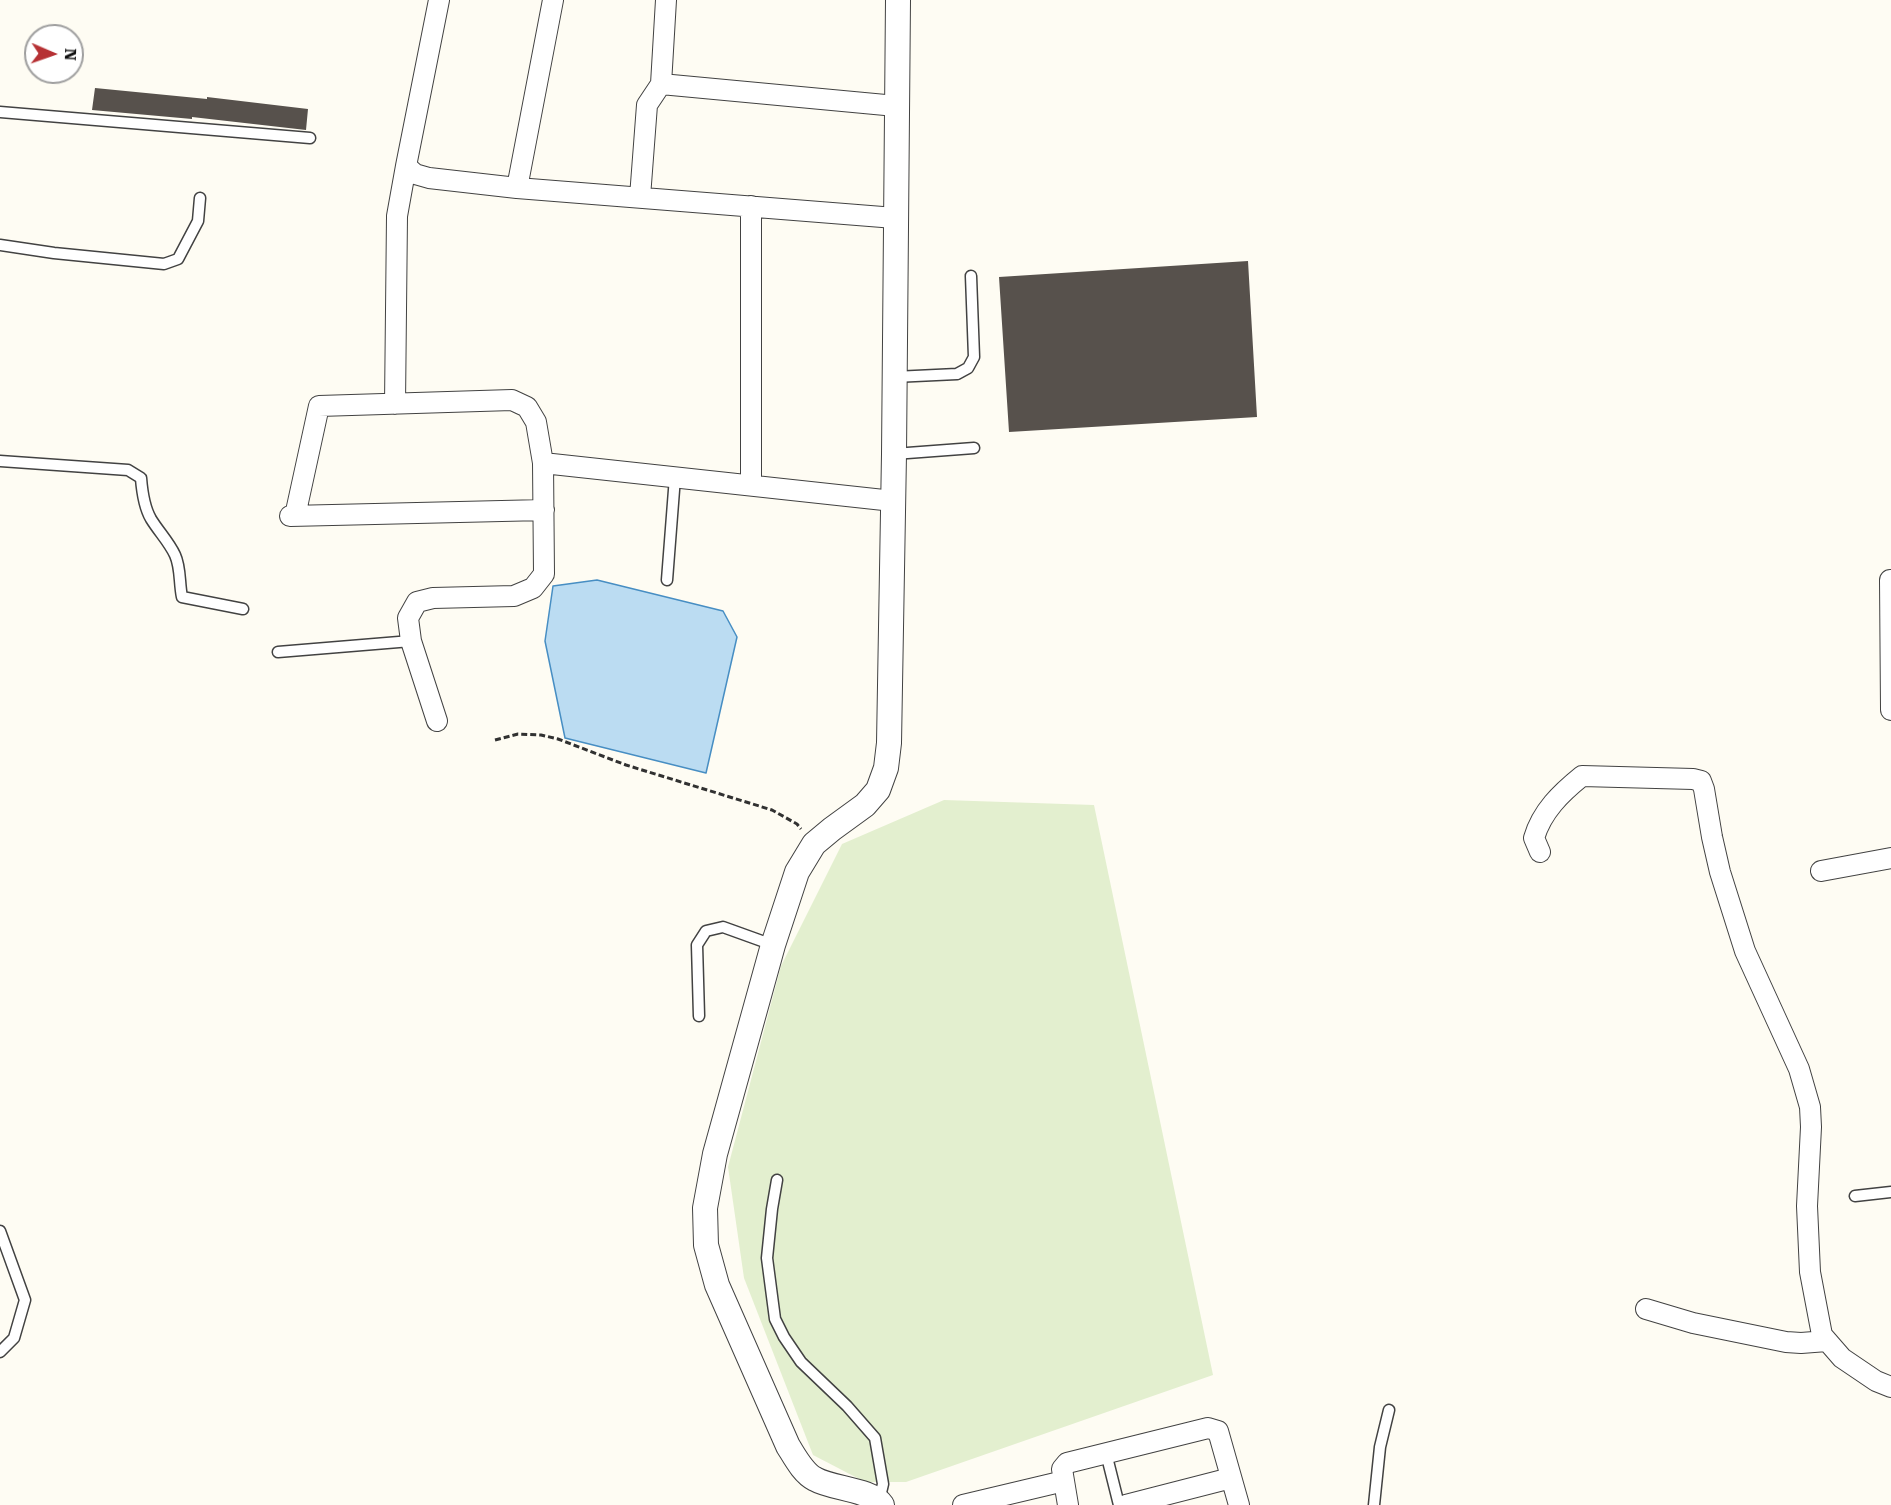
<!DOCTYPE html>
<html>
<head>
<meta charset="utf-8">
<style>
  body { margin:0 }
  #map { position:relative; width:1891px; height:1505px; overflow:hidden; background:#fefcf3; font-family:"Roboto Serif",serif }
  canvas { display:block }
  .north { position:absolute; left:24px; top:24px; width:60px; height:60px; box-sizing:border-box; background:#fff; border:2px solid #9f9f9f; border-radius:50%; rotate:92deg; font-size:16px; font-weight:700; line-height:24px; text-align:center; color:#0f0f0f }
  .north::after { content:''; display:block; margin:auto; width:21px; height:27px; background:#b63134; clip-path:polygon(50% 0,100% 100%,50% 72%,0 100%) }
</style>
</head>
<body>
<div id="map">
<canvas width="1891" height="1505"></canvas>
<div class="north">N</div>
</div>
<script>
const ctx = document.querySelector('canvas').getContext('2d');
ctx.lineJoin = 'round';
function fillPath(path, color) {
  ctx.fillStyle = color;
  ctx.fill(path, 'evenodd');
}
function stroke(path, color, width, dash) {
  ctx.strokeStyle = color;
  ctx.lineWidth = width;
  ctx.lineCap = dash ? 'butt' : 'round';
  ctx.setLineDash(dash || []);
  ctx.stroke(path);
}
const pitch = new Path2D(`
  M944,800L1094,805L1213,1375L906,1482H865L813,1455L744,1278L728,1167L781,966L842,844Z`);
const water = new Path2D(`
  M597,580L723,611L737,637L706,773L565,738L545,641L553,586Z`);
const building = new Path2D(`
  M95,88L207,99V97L308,109L306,130L192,117V119L92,110Z
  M1248,261L1257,417L1009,432L999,277Z`);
const path = new Path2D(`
  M495,740L518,734L541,735L558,739L626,765L772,810L797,824L801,829`);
const service = new Path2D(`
  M0,112L310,138
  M0,245L54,253L164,264L178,259L198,221L200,198
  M894,377L957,374L968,368L974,357L971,276
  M894,454L974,448
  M0,461L128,470L141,478C142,491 144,507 151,519C159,532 169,542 175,555C181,568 179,583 182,597L243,609
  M667,580L675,477
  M278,652L411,641
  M699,1016L697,945L706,931L723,927L773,945
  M777,1180L772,1209L767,1258L775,1319L784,1337L801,1362L847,1406L875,1438L883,1484L879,1501
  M1855,1196L1891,1192
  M0,1231L25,1300L14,1338L0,1352
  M1106,1453L1119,1505
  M1374,1505L1380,1447L1389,1410`);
const minor = new Path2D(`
  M439,0L406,166L415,174L429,178L517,188L895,218
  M666,0L661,84L896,106
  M517,188L553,0
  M640,197L647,105L661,84
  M751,206V485
  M395,404L397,216L406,166
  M543,463L893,501
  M290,516L544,510
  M295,516L319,406L512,400L527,407L536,422L543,463L544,574L533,588L514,596L433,598L417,602L408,618L411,641L437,721
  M1890,580L1891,710
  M1540,852L1534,838C1542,811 1561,793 1582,776L1693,779L1701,781L1704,789L1712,837L1720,872L1745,951L1799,1069L1810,1107L1811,1127L1807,1206L1810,1272L1822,1335L1842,1358L1876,1381L1891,1387
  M1821,871L1891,858
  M1646,1309L1693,1323L1786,1342L1801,1343L1827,1341
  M1064,1481L1068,1505
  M963,1505L1064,1481L1062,1469L1067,1463L1208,1428L1218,1431L1239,1505
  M1126,1505L1231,1478`);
const tertiary = new Path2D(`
  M882,1505C871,1489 832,1489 815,1479C803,1473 795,1457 788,1446L717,1285L706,1245L705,1208L715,1154L773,945L797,872L814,844L832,829L865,805L878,790L886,768L889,743L894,454L898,0`);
fillPath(pitch, '#e3efcf');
fillPath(water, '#bbdcf2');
stroke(water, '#478ec3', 1.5);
fillPath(building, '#57514c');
stroke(service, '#424242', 13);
stroke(minor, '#424242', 22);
stroke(tertiary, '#424242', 26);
stroke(path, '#313131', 3, [6, 3]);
stroke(service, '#fff', 10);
stroke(minor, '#fff', 20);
stroke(tertiary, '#fff', 24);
</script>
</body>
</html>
